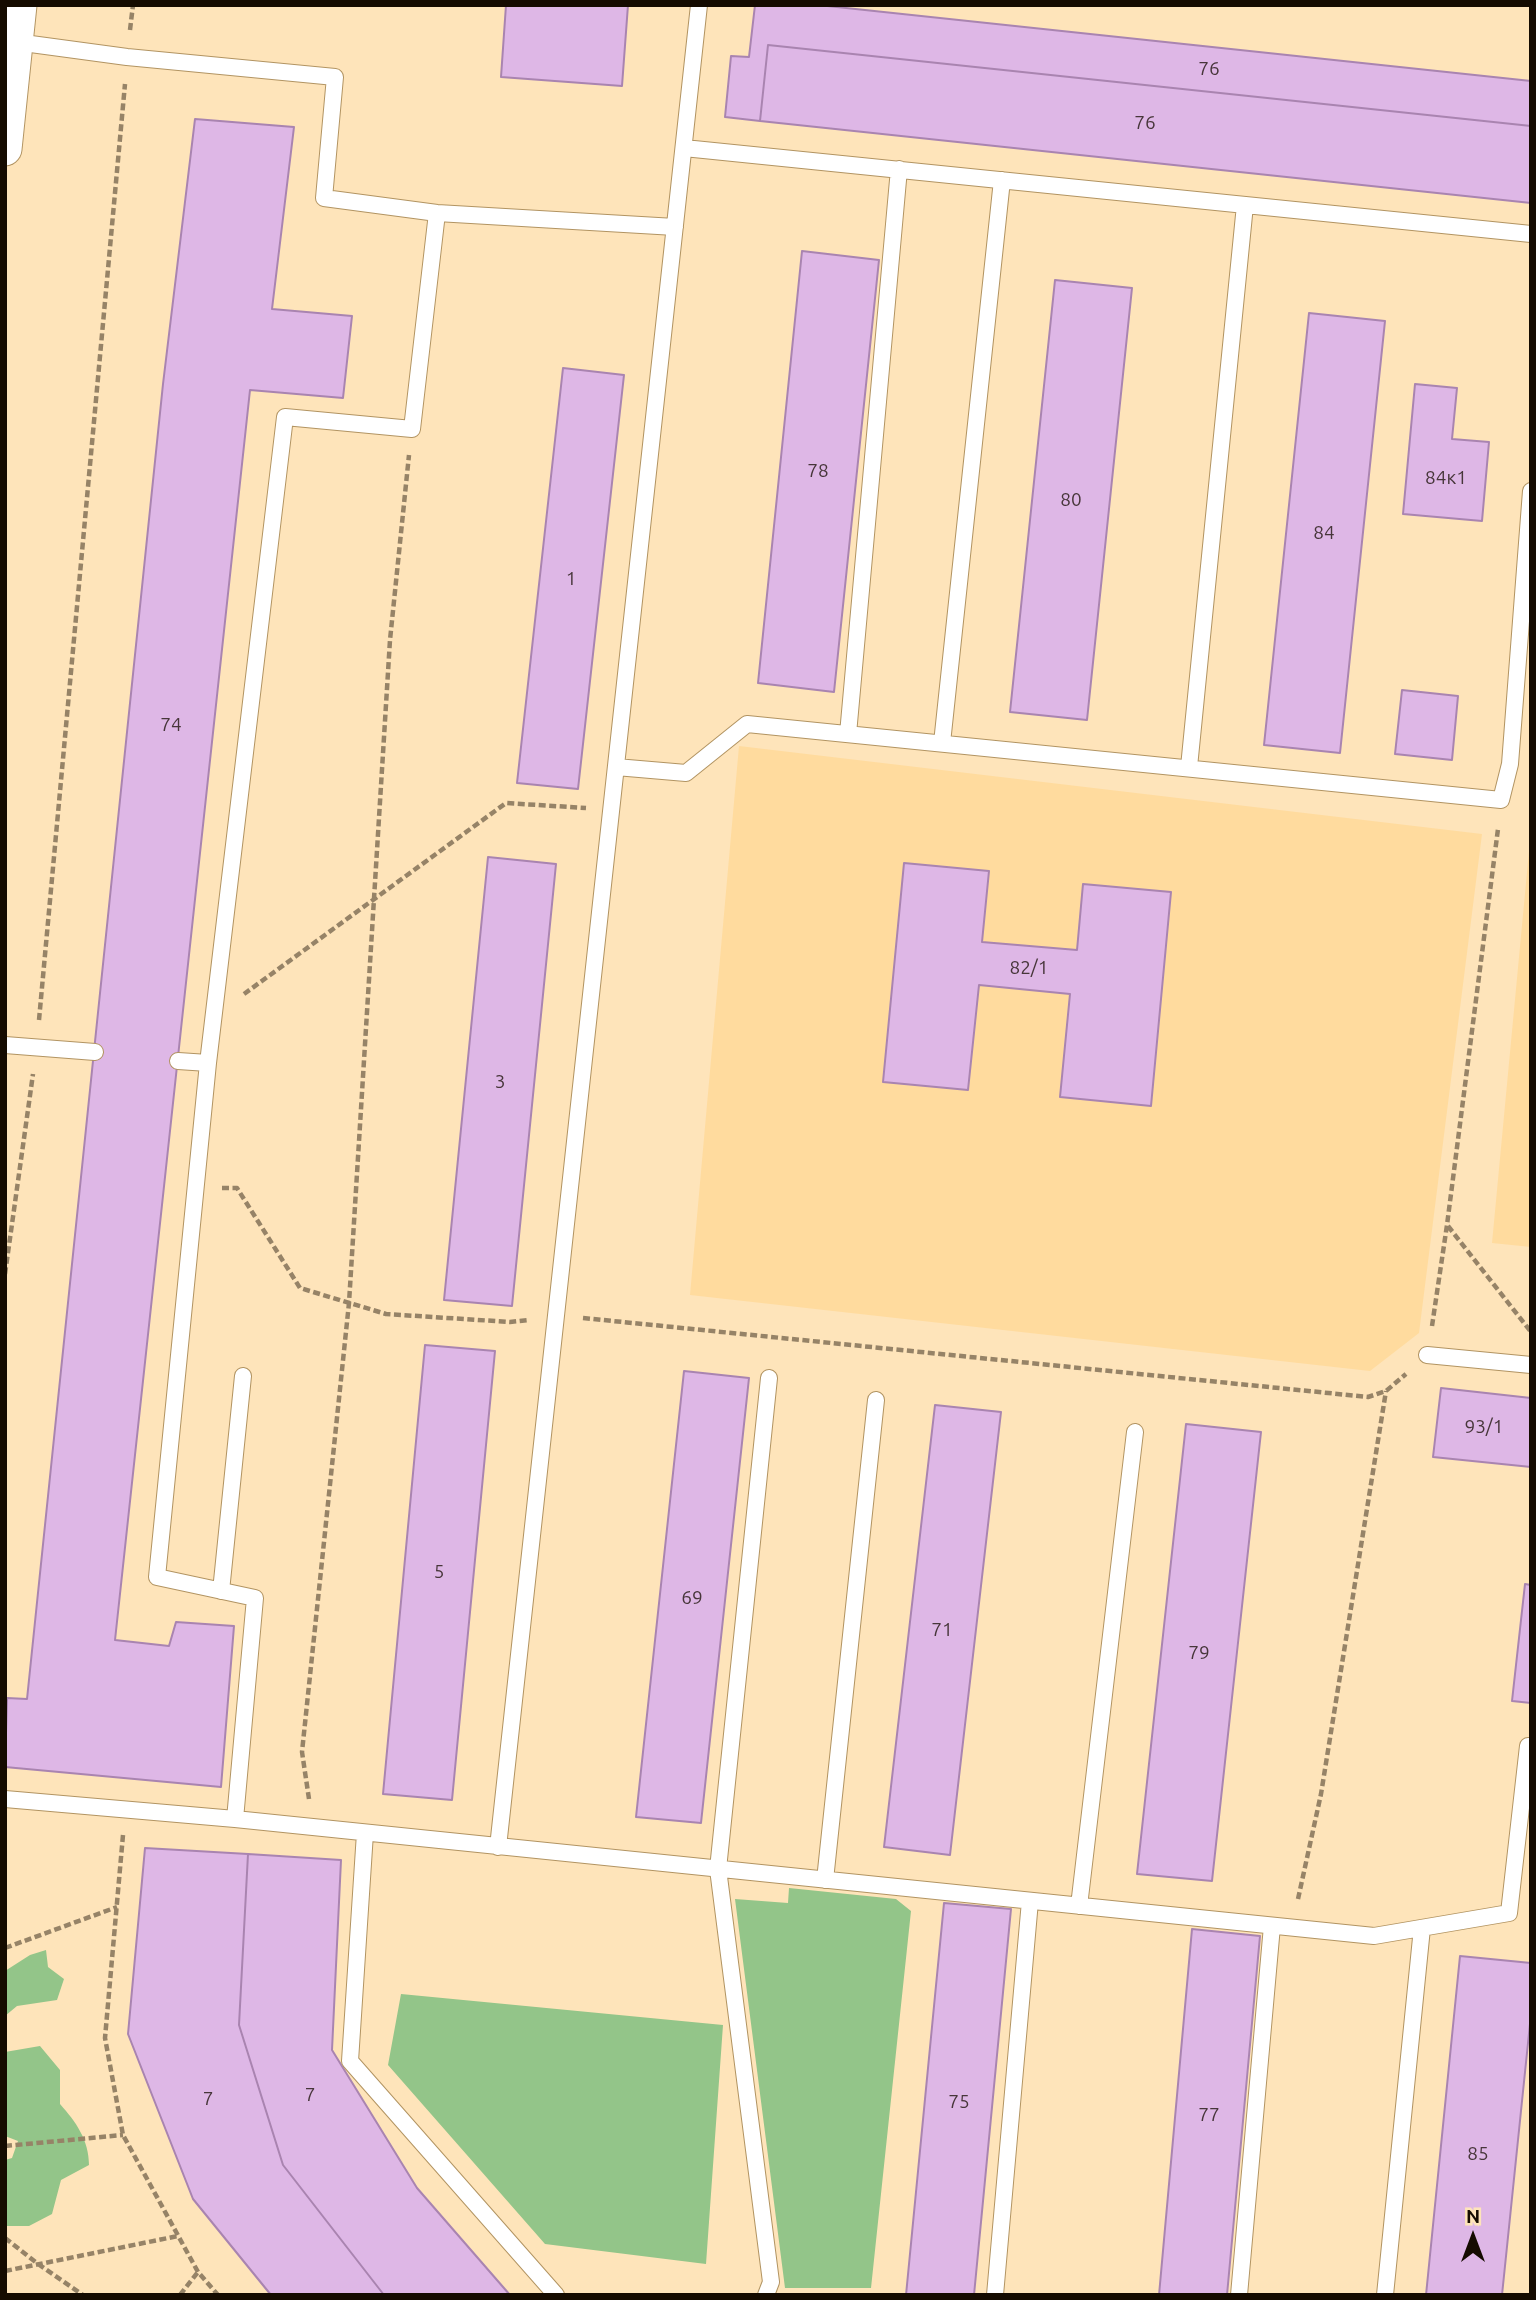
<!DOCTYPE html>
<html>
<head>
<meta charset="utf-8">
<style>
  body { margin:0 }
  #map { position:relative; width:1536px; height:2300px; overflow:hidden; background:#fee4ba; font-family:Ubuntu,sans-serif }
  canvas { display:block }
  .frame { position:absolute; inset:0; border:7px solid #150b00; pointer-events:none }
  .north { position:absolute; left:1438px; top:2202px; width:70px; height:70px; -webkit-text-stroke:5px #fee4ba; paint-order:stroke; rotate:0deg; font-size:19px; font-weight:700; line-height:28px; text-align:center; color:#150b00 }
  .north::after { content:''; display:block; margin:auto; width:24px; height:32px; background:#150b00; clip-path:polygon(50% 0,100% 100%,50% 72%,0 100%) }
</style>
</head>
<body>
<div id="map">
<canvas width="1536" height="2300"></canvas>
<div class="frame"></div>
<div class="north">N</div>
</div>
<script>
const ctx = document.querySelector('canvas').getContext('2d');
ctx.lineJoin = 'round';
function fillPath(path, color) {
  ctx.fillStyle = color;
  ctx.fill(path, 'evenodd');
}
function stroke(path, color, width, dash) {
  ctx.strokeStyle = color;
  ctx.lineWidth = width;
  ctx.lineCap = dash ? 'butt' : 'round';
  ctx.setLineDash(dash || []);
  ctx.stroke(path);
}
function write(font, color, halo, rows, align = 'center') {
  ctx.font = font + ' Ubuntu,sans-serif';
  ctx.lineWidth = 7;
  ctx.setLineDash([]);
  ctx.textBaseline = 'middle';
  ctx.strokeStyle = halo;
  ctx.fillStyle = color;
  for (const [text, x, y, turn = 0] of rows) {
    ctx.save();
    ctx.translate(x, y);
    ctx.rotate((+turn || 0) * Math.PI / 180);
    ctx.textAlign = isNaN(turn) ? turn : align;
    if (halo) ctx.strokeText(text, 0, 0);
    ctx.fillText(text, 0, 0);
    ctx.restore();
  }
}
const built = new Path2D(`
  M739,746L1482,834L1419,1333L1370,1371L690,1295Z
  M1531,830V1247L1492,1243Z`);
const green = new Path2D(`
  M789,1888L896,1899L911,1911L871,2288H785L735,1899L788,1903Z
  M46,1950L48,1967L64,1979L57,2000L17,2006L5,2016V1971L30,1955Z
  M401,1994L723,2025L706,2264L545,2244L388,2065Z
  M40,2046L60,2070V2104C76,2122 89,2140 89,2165L61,2180L52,2214L29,2226H7L5,2160L12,2158L18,2141L5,2136V2052Z`);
const building = new Path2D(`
  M506,5H628L622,86L501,77Z
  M755,5H818L1531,81V126L768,45L760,121L725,117L731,56L749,57Z
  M768,45L1531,126V203L760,121Z
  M195,119L294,127L272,309L352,316L343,398L250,390L115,1640L169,1646L176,1622L234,1626L221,1787L5,1767L7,1698L27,1699L163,384Z
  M802,251L879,260L834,692L758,683Z
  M1055,280L1132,288L1087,720L1010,712Z
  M1309,313L1385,321L1340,753L1264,745Z
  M563,368L624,375L578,789L517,783Z
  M1415,384L1457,388L1452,439L1489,442L1482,521L1403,514Z
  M1402,690L1458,696L1452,760L1395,754Z
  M488,857L556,864L512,1306L444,1300Z
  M904,863L989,871L982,942L1077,950L1083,884L1171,892L1151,1106L1060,1097L1070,994L979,985L968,1090L883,1082Z
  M425,1345L495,1351L452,1800L383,1794Z
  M684,1371L749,1378L701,1823L636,1817Z
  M1441,1388L1531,1398V1467L1433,1457Z
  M935,1405L1001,1412L950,1855L884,1847Z
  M1186,1424L1261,1432L1212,1881L1137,1874Z
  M1525,1584L1531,1585V1703L1512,1701Z
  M145,1848L248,1854L239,2025L283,2165L384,2295H271L193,2199L128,2034Z
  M248,1854L341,1860L332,2050L417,2188L510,2295H384L283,2165L239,2025Z
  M944,1903L1011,1909L974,2295H906Z
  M1192,1929L1260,1936L1227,2295H1159Z
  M1460,1956L1531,1963V2014L1502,2295H1426Z`);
const path = new Path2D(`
  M130,30L133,5
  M244,994L506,803L586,808
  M39,1020L125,84
  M222,1188H237L300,1288L386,1314L510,1322L529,1320
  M1448,1226L1531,1332
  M5,1274L33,1074
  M583,1318L1368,1397L1386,1391L1406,1374
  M1432,1326L1447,1225L1498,829
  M309,1799L302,1752L349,1303L390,640L409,455
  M123,1835L105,2038L123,2135L198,2272L218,2295
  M1298,1899L1321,1794L1386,1391
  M5,1948L117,1907
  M5,2146L123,2135
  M5,2238L38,2264L83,2295
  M5,2271L178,2236
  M180,2295L198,2272`);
const service = new Path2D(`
  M16,42L127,57L335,77L324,198L437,213L675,227
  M684,148L1531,234
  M848,734L899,169
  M942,743L1002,180
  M616,767L686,773L747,724L1501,800L1510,764L1531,491
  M1189,767L1245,205
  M5,1045L95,1052
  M178,1061L208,1063
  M1427,1355L1531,1365
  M221,1591L243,1376
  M5,1799L235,1819L1374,1936L1509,1913L1528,1746H1531
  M235,1819L255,1598L157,1577L208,1063L285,417L412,429L437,213
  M365,1833L350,2061L556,2295
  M498,1847L699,5
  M825,1880L876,1400
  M1079,1906L1135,1432
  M766,2295L771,2282L718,1869L769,1378
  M995,2295L1030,1901
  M1239,2295L1272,1926
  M1385,2295L1422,1928`);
const minor = new Path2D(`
  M5,149L20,5`);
const numberNames = [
  ["76",1209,69],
  ["76",1145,123],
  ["78",818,471],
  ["84к1",1446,478],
  ["80",1071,500],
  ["84",1324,533],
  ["1",571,579],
  ["74",171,725],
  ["82/1",1029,968],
  ["3",500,1082],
  ["93/1",1484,1427],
  ["5",439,1572],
  ["69",692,1598],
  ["71",942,1630],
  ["79",1199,1653],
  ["7",310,2095],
  ["7",208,2099],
  ["75",959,2102],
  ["77",1209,2115],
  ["85",1478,2154]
];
fillPath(built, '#ffdb9e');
fillPath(green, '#93c589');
fillPath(building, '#deb7e6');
stroke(building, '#a984b0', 2);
stroke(service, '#b29462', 18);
stroke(minor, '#b29462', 35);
stroke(path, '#968367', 4.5, [7, 3.5]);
stroke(service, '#fff', 16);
stroke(minor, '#fff', 33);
write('19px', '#47363a', null, numberNames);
</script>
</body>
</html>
